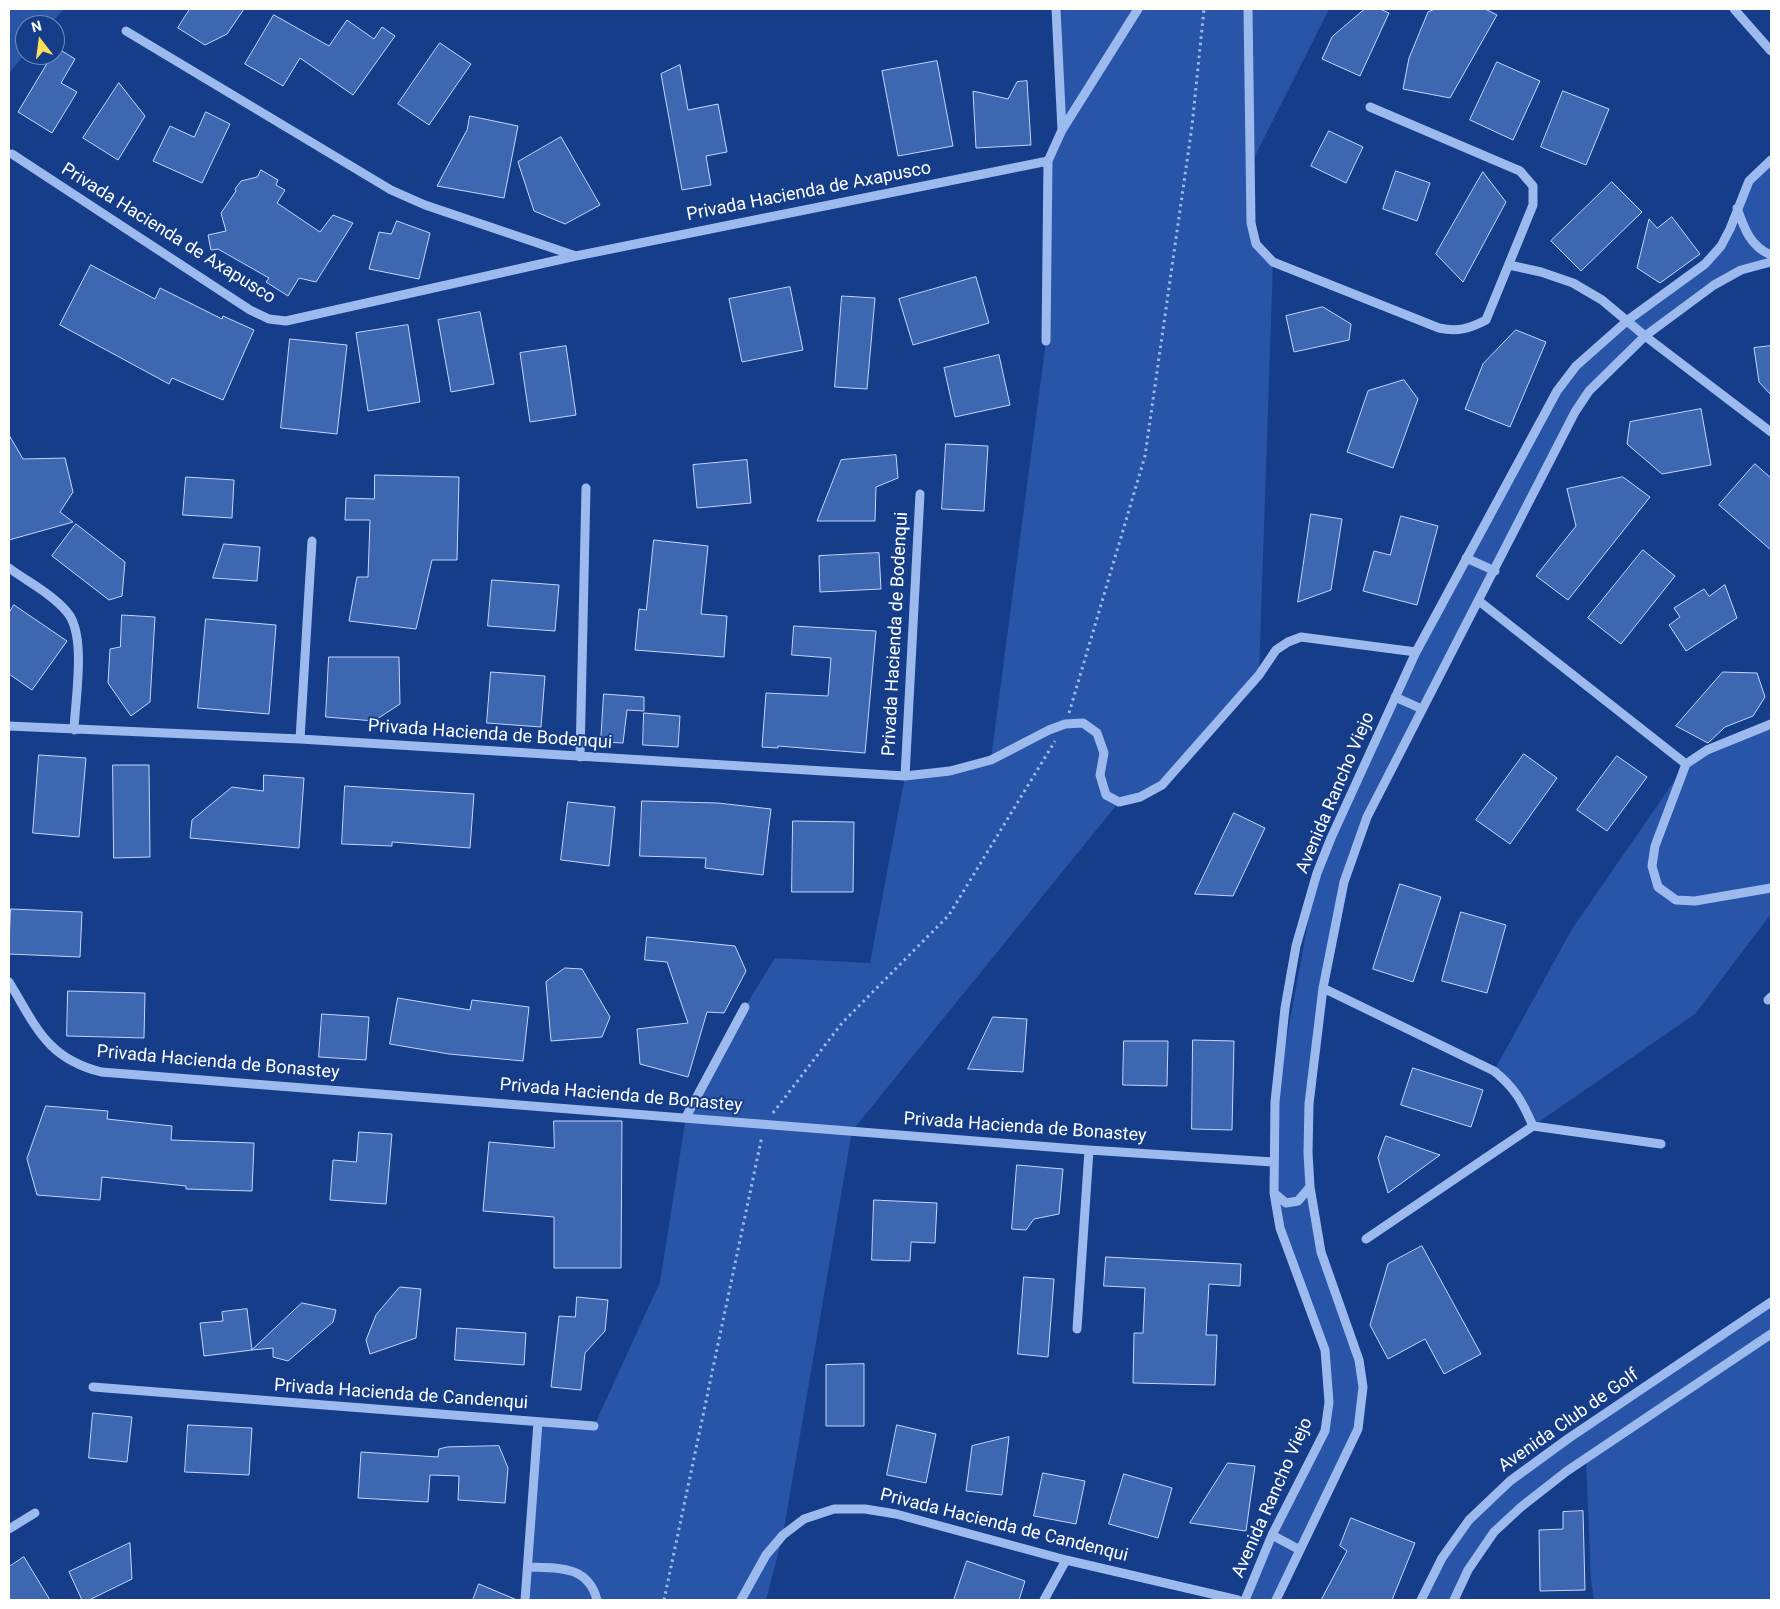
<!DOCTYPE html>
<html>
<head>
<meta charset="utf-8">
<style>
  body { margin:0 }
  #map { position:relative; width:1780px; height:1609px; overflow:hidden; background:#153d89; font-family:Roboto,sans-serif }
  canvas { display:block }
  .frame { position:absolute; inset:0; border:10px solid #fff; pointer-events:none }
  .north { position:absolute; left:15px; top:15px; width:50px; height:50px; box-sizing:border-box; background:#153d89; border:1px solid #738bb8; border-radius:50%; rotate:345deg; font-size:14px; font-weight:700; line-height:20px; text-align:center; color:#fff }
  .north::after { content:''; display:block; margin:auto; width:18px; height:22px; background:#ffdf5a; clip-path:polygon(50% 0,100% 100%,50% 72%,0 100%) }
</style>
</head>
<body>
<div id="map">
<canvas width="1780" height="1609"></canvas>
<div class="frame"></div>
<div class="north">N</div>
</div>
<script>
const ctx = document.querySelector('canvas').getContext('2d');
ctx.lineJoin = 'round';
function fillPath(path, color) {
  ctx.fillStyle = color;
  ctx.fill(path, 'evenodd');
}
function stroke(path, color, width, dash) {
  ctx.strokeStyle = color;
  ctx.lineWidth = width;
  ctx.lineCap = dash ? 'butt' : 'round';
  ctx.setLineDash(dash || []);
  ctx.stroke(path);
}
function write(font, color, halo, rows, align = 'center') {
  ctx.font = font + ' Roboto,sans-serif';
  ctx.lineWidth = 4;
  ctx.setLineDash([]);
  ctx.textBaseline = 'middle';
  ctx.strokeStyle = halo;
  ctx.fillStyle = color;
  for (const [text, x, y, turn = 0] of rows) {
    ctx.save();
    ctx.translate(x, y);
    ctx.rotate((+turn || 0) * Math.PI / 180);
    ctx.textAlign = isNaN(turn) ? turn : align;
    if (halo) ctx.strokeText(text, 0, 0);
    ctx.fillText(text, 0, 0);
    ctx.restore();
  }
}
const green = new Path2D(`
  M9,9H64L50,25H25V54L9,73Z
  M1056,9H1329L1248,170L1256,244L1273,262L1259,675L1162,785L1119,802L852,1131L783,1535L766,1600H525L538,1422L594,1426L660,1282L686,1117L745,1007L775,958L870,963L905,776L991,759L1046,341L1048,161L1062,130Z
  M1771,163V263L1741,270L1645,336L1589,391L1367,817L1344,882L1323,988L1308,1153L1321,1252L1359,1360L1358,1429L1339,1480L1280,1600H1246L1325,1431V1350L1280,1228L1275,1102L1317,873L1395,697L1542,415L1576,366L1705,264L1721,246L1749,181Z
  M1771,724V914L1695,1014L1533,1126L1522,1101L1494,1071L1572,929L1686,764Z
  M1771,1302V1600H1594L1591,1579L1586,1459L1494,1532L1454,1600H1421L1469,1520L1510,1481Z`);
const building = new Path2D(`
  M190,9H244L227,34L205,45L178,28Z
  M1365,9H1380L1389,13L1360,76L1322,59L1332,37Z
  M1436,9H1485L1497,15L1450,98L1403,89L1409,58L1428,12Z
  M274,15L329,46L347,20L374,39L382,27L395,36L353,95L300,58L283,86L245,64Z
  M440,43L471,64L429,125L398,104Z
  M57,48L75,59L61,83L77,92L52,133L18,112L52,55H55Z
  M937,61L953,146L898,156L882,71Z
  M1497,62L1540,81L1513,140L1470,120Z
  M680,65L688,110L718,104L727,152L706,156L711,185L682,190L661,74Z
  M1027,81L1031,145L976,148L973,91L1008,99L1017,82Z
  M119,83L145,116L118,160L83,138Z
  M1563,91L1609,109L1586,165L1541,147Z
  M206,112L230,124L202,183L153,161L170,126L194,137Z
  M470,116L518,126L504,198L437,186L467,130Z
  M1329,131L1363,147L1346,183L1311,166Z
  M561,137L600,205L565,224L534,211L518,162Z
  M261,170L278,180L276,185L285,190L277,203L320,232L333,215L353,223L316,282L299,278L288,296L266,282L269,278L218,249L211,250L208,235L226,231L221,213L236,191L235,189L241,181L257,177Z
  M1396,171L1430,183L1417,221L1383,209Z
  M1483,172L1506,202L1463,282L1436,254Z
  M1612,182L1642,212L1581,271L1551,241Z
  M1672,217L1700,254L1660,283L1637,268L1649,219L1657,228Z
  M397,221L430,233L419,279L369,269L379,232L391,234Z
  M91,265L155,299L160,288L222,319L223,316L254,330L223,400L172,378L169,384L60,325Z
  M976,277L989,323L913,345L899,299Z
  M790,287L803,350L742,362L729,299Z
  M842,296L875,298L867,389L835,387Z
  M1323,307L1351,324L1349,340L1294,352L1286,316Z
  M480,312L494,384L451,392L438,320Z
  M408,325L420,402L368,411L356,333Z
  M1516,330L1546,342L1510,427L1465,409L1483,364Z
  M290,339L347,345L337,434L281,428Z
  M566,346L576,415L530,422L520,353Z
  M1771,346V395L1759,382L1754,348Z
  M999,355L1010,405L955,417L944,368Z
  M1404,380L1418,399L1393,468L1347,452L1368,391Z
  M1701,409L1711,465L1662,474L1627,444L1630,422Z
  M9,435L23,459L65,458L73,492L60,512L73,522L9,540Z
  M946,444L988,446L984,511L942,509Z
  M896,455L898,478L876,487L875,521H817L841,460Z
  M747,460L751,503L697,508L693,465Z
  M1755,464L1771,478V550L1719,505Z
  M375,475L459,477L457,560H432L416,629L349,621L357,577H368L370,520H345L346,498L374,499Z
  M186,477L234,480L232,518L183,515Z
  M1623,477L1650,497L1568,600L1536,576L1576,526L1567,489Z
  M1311,514L1342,519L1331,590L1298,602Z
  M1401,516L1438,526L1417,605L1363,591L1374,551L1390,555Z
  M76,524L125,562L122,596L109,600L52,556Z
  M654,540L708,546L701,614L727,616L724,657L635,650L639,609L646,610Z
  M224,544L260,547L257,581L213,578Z
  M1643,550L1675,576L1621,644L1588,618Z
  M879,553L881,589L820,592L819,556Z
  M492,580L559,585L555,631L488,626Z
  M1725,585L1737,618L1686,651L1669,625L1680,617L1674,608L1704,589L1709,596Z
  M14,605L67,641L32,690L9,674V613Z
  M122,615L155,617L150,702L131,716L108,683L110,649L120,647Z
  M206,619L276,625L269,714L198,708Z
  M794,626L876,631L865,753L778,746V748L762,747L766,693L828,696L831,658L792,655Z
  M329,657H399L400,704L374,721L326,717Z
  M491,672L545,676L541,727L487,723Z
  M1723,672L1757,673L1765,697L1753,716L1725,727L1708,743L1676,726Z
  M604,694L644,697V711L627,710L623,743L601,742Z
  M644,713L680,716L678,747L643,745Z
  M1524,754L1557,778L1510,844L1476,820Z
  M39,755L86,758L79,837L33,833Z
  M1617,756L1647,777L1607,831L1577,810Z
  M113,765H149L150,857L114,858Z
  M264,775L304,778L299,848L190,838L192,820L232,787L263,791Z
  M345,786L474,794L470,848L392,842V846L342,844Z
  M642,801L718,803L771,809L763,875L705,868L706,858L640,856Z
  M568,802L615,807L609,866L561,860Z
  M1234,813L1265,828L1233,896L1195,894Z
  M793,821L854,822L853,892H792Z
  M1400,884L1441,897L1413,982L1373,969Z
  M11,909L82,912L80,957L9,954Z
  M1461,912L1506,925L1487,993L1442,981Z
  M647,937L735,946L746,971L724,1013L707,1012L688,1077L640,1064L637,1029L688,1023L667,962L645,960Z
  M565,968L582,969L610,1017L602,1037L551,1041L546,982Z
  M68,991L145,993L144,1038L67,1036Z
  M398,998L470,1010L472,1000L529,1007L523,1061L449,1054L390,1044Z
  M322,1014L369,1017L366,1060L319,1057Z
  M993,1017L1027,1019L1023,1072L968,1069Z
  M1193,1040L1234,1041L1232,1130L1192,1129Z
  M1124,1041H1168L1167,1086L1123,1085Z
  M1413,1068L1483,1090L1471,1127L1401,1105Z
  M46,1106L108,1111L107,1119L172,1126L171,1140L254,1143L252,1191L186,1189V1186L102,1177L100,1200L37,1195L27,1159Z
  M554,1121H622L621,1268H554V1217L483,1211L489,1142L554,1148Z
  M359,1132L392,1134L386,1204L330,1200L333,1160L356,1162Z
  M1386,1136L1440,1155L1388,1193L1378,1158Z
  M1017,1165L1063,1169L1059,1214L1034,1219L1026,1230L1012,1229Z
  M874,1200L937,1203L935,1243L911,1242L910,1261L872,1260Z
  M1422,1246L1481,1354L1444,1374L1425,1339L1388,1359L1370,1325L1388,1264Z
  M1106,1257L1241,1264L1240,1286L1209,1284L1206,1335H1217L1215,1385L1133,1383L1134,1333H1143L1145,1288L1104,1286Z
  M1024,1277L1054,1279L1048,1357L1018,1354Z
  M400,1287L421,1289L416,1338L370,1354L366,1340L376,1315Z
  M577,1297L608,1300L605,1331L585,1353L581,1390L551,1387L559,1316L575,1317Z
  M302,1303L336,1310L333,1322L288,1361L273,1357V1348L252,1350Z
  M247,1309L252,1350L204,1356L200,1323L223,1321L222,1312Z
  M457,1328L526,1333L524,1365L455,1360Z
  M864,1364V1426H826V1365Z
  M93,1413L132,1417L127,1462L89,1458Z
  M188,1425L252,1428L249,1475L185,1472Z
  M897,1425L936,1434L926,1483L887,1475Z
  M1009,1437L1002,1495L966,1491L972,1446Z
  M499,1446L508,1468L505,1503L458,1500L459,1476L430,1475L428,1502L358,1498L361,1452L438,1457L439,1449L447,1447Z
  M1228,1463L1255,1466L1246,1531L1190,1523Z
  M1043,1473L1085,1481L1076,1524L1034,1516Z
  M1124,1474L1172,1488L1158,1538L1109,1524Z
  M1583,1511L1585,1590L1540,1591L1539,1530L1563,1529V1512Z
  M1351,1518L1415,1543L1392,1600H1321L1347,1551L1340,1546Z
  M130,1543L132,1579L89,1600H82L69,1572Z
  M24,1557L50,1600H9V1567Z
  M967,1561L1025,1581L1019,1600H954Z
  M479,1584L517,1600H473Z`);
const path = new Path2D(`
  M1069,713L1145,456L1192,126L1204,9
  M773,1113L842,1023L949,915L1055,741
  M664,1600L762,1136`);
const minor = new Path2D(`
  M1056,9L1062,130
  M1248,9L1251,223L1256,244L1273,262L1439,328C1457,332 1469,329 1486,320L1533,205V186L1520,171L1370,107
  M1734,9L1771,51
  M126,31L391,190L425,205L576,256
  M12,154L250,310L269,319L286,321L576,256L1048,161L1062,130L1138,9
  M1737,208C1744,228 1750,246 1771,255
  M1509,265L1541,272L1573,283L1602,300L1645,336L1771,432
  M1046,341L1048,161
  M1466,558L1495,571
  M9,568C28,582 52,594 67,612C87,635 75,700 74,730
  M1479,601L1686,764
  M1395,697L1422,709
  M9,726L300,739L905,776L950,771L991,760L1049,730L1065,724L1083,723L1097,733L1104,753L1100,775L1106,795L1119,802L1140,797L1162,785L1259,675L1276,650L1288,642L1301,637L1416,652
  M300,739L312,541
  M580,757L586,488
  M1686,764L1655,846L1652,866L1658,887L1676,900L1695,901L1771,888
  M1686,764L1707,750L1771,724
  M905,776L920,494
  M9,982C36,1026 46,1058 101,1072L1089,1150L1273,1162
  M1323,988L1494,1071C1515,1088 1522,1101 1533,1126
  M1768,1000L1771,997
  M686,1117L745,1007
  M1533,1126L1661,1144
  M1274,1193L1286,1203L1298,1201L1310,1187
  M1366,1239L1533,1126
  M1077,1329L1089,1150
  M93,1387L594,1426
  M9,1529L35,1513
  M1272,1535L1300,1550
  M528,1567C558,1568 588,1565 597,1600
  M525,1600L538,1422
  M741,1600L766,1555L783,1535L804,1519L834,1509H865L896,1514L1066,1560L1238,1600
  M1044,1600L1066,1560
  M1245,1600L1272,1535L1325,1431L1329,1402L1325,1350L1280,1228L1274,1193L1275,1102L1285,1008L1296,946L1317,873L1331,838L1416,652L1557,391L1576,366L1628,320L1705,264L1721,246L1730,229L1749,181L1771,160
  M1276,1600L1358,1429L1363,1387L1359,1360L1321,1252L1310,1187L1308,1153L1309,1104L1323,988L1344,882L1367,817L1575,412L1589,391L1645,336L1714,285L1741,270L1771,262
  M1421,1600L1442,1558L1469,1520L1510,1481L1569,1438L1771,1302
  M1454,1600L1468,1570L1494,1532L1521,1507L1567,1471L1771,1334`);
const streetNames = [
  ["Privada Hacienda de Axapusco",809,192,-11],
  ["Privada Hacienda de Axapusco",168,234,32],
  ["Privada Hacienda de Bodenqui",896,634,-87],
  ["Privada Hacienda de Bodenqui",490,735,4],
  ["Avenida Rancho Viejo",1336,793,-67],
  ["Privada Hacienda de Bonastey",218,1063,5],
  ["Privada Hacienda de Bonastey",621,1096,5],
  ["Privada Hacienda de Bonastey",1025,1128,4],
  ["Privada Hacienda de Candenqui",401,1395,4],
  ["Avenida Club de Golf",1569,1421,-35],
  ["Avenida Rancho Viejo",1273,1498,-66],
  ["Privada Hacienda de Candenqui",1004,1526,14]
];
fillPath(green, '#2855a7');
fillPath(building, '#3e67b2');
stroke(building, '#c2d7fb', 1);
stroke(path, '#9dbaef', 3, [2.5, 4]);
stroke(minor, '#9dbaef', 9);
write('18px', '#fff', '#153d89', streetNames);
</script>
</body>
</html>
